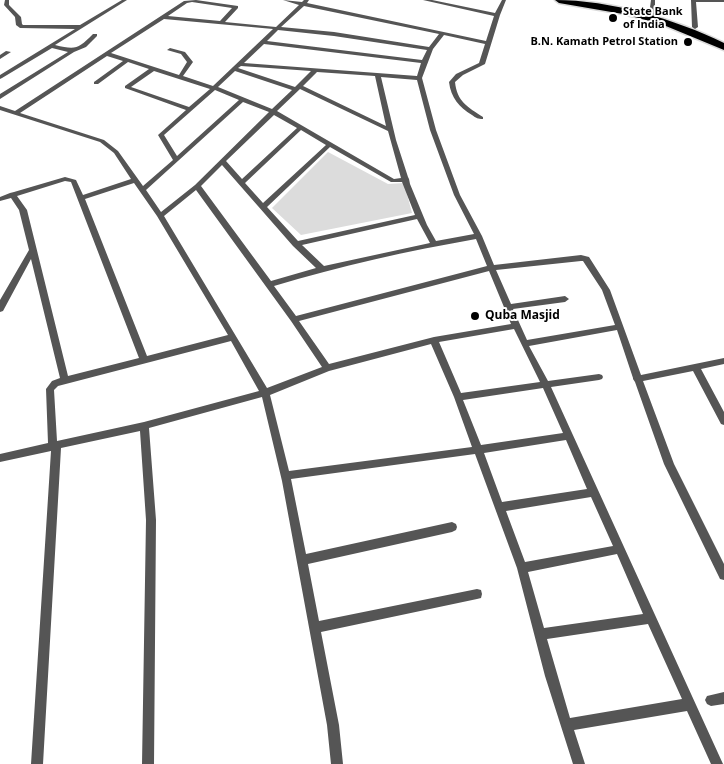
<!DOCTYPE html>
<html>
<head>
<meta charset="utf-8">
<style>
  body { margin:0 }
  canvas { display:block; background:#fff }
</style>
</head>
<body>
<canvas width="724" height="764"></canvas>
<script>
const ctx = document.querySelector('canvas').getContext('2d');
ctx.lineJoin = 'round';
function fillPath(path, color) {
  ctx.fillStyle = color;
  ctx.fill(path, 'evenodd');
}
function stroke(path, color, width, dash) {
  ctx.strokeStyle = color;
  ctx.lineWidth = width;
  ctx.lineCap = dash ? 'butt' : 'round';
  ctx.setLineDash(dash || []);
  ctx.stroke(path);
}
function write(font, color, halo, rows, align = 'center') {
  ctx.font = font + ' "Open Sans",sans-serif';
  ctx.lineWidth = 4;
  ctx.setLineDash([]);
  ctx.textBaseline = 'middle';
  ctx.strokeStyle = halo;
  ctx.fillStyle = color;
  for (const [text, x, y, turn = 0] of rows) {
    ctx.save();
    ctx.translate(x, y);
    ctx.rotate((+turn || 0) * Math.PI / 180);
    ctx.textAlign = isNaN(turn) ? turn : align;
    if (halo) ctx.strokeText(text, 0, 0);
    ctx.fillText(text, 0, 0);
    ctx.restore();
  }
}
const green = new Path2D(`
  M328,152L388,184L404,183L412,213L301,235L272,208Z`);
const street = new Path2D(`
  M5,0H9V5L21,17L22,24L23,25H80L122,0H127L55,45C76,50 78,49 93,34H97V36L86,47L74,52L0,99V94L68,52L52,48L2,78L0,79V75L75,29L20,28L16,25L15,17L4,5Z
  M196,0L238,6V8L225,22L276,27L299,5L283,0L302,2L304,0H309L307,3L486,41L494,16L423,0H432L495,13L502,0H506L500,15L485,64L463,75L455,82C457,102 468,107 483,117V119C478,119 476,118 472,115C459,107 451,98 449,82L456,74L479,63L485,44L444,35L433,49L422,78L436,130L460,195L482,236L494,265L581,255L589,257L610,290L641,375L724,358V364L701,369L724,412V425L721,424L693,371L643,381L674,464L724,564V580L720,579L664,464L635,382L633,379V378L617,330L529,346L548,381L599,374L602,375L603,377L602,379L599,380L551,387L723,764H711L687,711L574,730L585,764H573L545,676L517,568L475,454L291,479L306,554L452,522L456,524L457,527L456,530L452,532L308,564L319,621L477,589L481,590L482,594L481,598L477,599L321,632L339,725L343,764H331L327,725L282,481L262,397L149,428L156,520L154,764H142L146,520L140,431L61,448L43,764H31L51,451L0,462V454L48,443L46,389L52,381L60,378L31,259L3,311L0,312V300L29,250L19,210L11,198L0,201V197L10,193L14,192L65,177L76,180L83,195L131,179L114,153L100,142L0,110V106L15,111L184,1ZM192,2L232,8L220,21L168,16L187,3ZM304,6L439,34L429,47L334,32L281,27ZM164,19L273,29L213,86L183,76L193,62L185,52L170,48L167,50L181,54L187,62L179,75L111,53ZM278,30L334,36L427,50L422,60L267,41ZM264,44L421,63L417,76L244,63ZM107,56L123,61L94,82V84H98L128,62L149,69L125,86V88L186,110L158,135L173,160L143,186L118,151L104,140L20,113ZM241,66L311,71L295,87L238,68ZM154,71L210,89L189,107L131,87ZM235,71L292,90L272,109L218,87ZM317,72L375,76L386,126L303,86ZM381,77L417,80L430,130L454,195L474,234L436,241L427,225L410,184L409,179L408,177L396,140ZM300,89L388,131L401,178L394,179L277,111ZM215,90L239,100L177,156L164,135ZM243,102L269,112L195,185L161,212L146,190ZM274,115L297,128L242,179L226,161ZM301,130L326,145L263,203L245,183ZM330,147L391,182H402L415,215L298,241L267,207ZM222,165L293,246L316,268L271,281L201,186ZM65,181L71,182L139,358L68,376L27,210L17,196ZM134,183L157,216L228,335L147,356L85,199ZM196,190L291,321L322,367L267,388L164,216ZM417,219L430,243L324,266L302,245ZM476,239L487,266L296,316L274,286C340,266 408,251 476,239ZM581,261H583L602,290L615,325L527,340L513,309L565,302L569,299L565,296L511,304L496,270ZM489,271L511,324L434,337L329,364L299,321ZM514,329L540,382L461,393L439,342ZM231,341L259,391L144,422L57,441L54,390L58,386ZM431,344L454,397L472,447L289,471L270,395L329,371ZM543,388L563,433L481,445L463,400ZM566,440L587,489L502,502L484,453ZM591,497L613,546L525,562L506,511ZM617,554L643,614L544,628L528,572ZM648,624L682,699L570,718L547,639Z
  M651,0H655V15L652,17L649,15Z
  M691,0H724V2H696L698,27L695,29L692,27Z
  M6,51L11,52L0,59V55Z
  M724,692V704L711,706L707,704L705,700L707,696Z`);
const highway = new Path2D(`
  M555,0C610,0 675,19 724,43V50L661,24L623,14L559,3Z`);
const markers = [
  [613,18,5,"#000"],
  [688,42,5,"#000"],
  [475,316,5,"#000"]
];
const farPoinames = [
  ["State Bank",623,12],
  ["of India",623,25],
  ["B.N. Kamath Petrol Station",678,42,"right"]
];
const poiNames = [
  ["Quba Masjid",485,316]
];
fillPath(green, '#dcdcdc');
stroke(highway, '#dbdbdb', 3);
fillPath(street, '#555');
fillPath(highway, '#000');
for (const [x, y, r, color] of markers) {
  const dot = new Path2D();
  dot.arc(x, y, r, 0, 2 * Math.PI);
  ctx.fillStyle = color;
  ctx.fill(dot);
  stroke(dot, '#fff', 2);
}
write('bold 11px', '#000', '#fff', farPoinames, 'left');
write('bold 12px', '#000', '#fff', poiNames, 'left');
</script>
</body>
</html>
